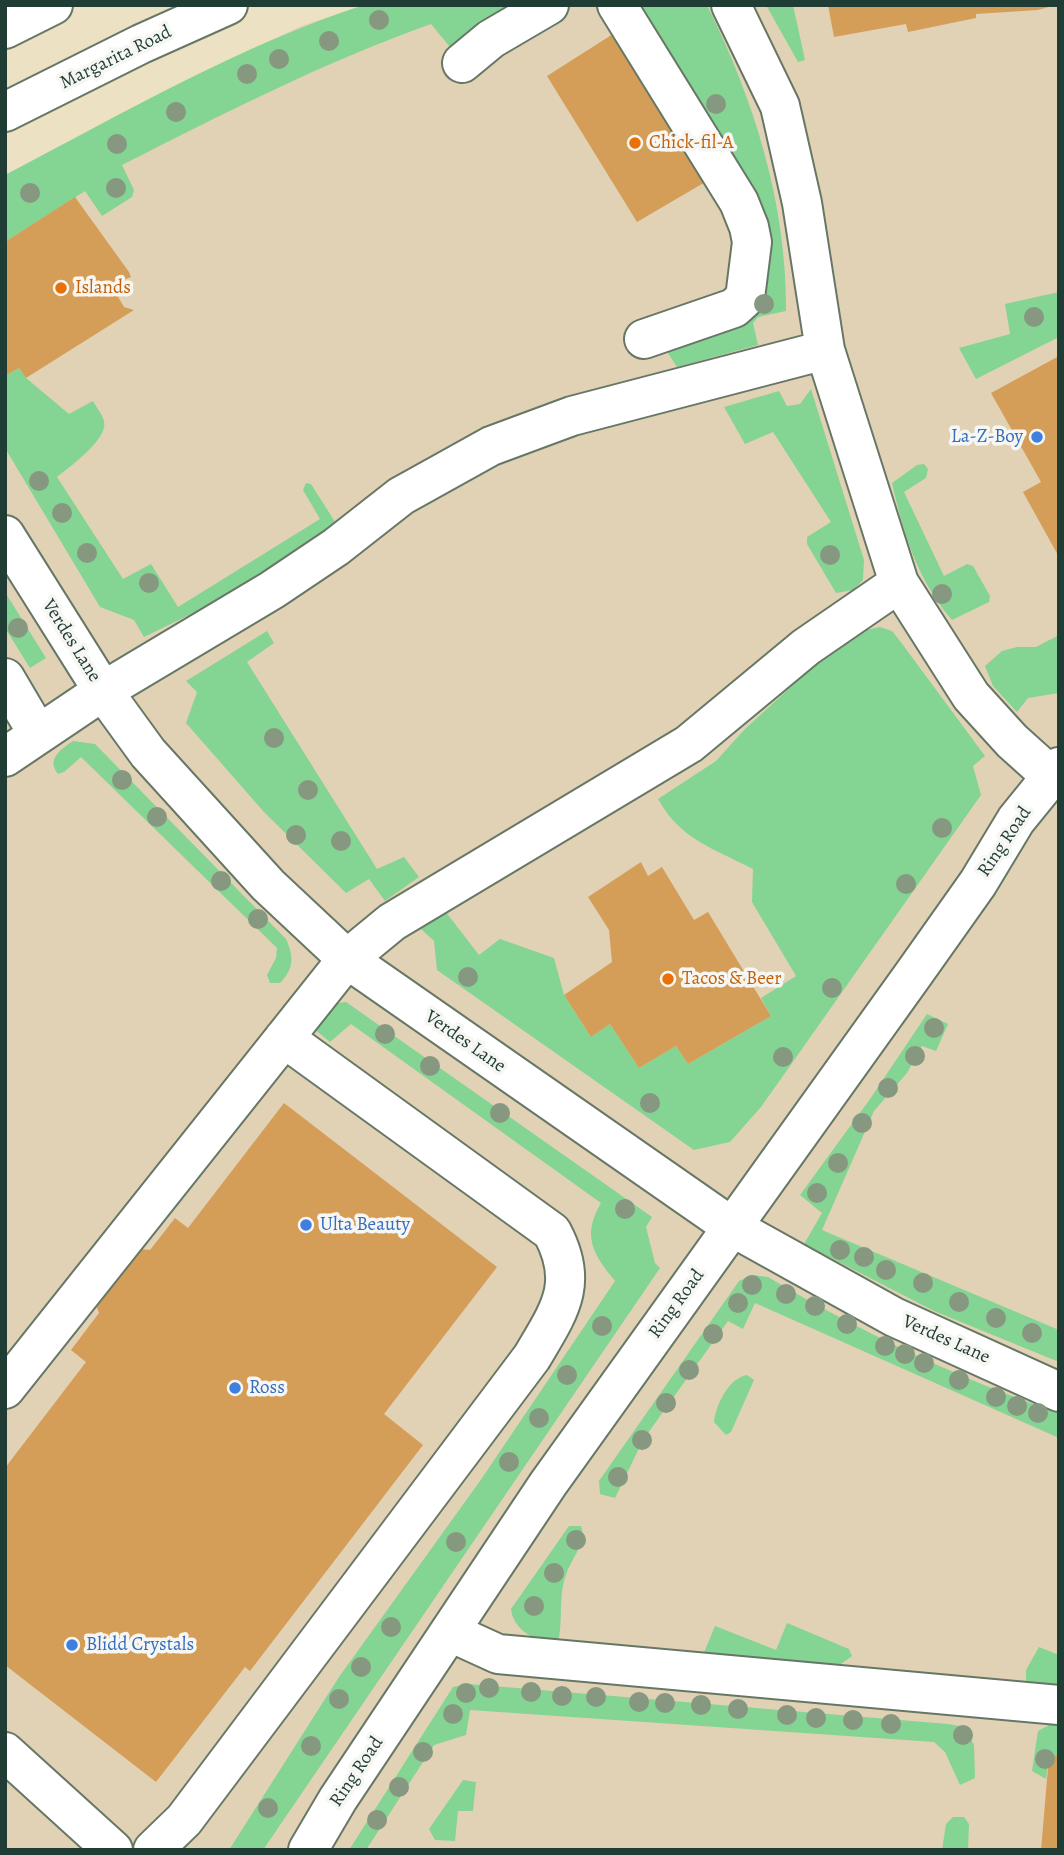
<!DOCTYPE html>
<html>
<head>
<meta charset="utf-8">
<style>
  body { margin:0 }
  #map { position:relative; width:1064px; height:1855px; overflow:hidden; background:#ece2c3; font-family:Alegreya,serif }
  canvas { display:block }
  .frame { position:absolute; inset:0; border:7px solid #1f3d34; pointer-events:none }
</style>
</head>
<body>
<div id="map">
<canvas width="1064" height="1855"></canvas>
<div class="frame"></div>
</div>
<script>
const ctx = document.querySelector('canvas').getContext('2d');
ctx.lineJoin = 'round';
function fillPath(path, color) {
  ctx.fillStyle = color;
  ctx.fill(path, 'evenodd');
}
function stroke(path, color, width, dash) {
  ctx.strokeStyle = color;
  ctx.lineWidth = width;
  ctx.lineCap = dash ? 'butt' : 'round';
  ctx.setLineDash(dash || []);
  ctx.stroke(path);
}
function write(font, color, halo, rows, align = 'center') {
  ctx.font = font + ' Alegreya,serif';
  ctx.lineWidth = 7;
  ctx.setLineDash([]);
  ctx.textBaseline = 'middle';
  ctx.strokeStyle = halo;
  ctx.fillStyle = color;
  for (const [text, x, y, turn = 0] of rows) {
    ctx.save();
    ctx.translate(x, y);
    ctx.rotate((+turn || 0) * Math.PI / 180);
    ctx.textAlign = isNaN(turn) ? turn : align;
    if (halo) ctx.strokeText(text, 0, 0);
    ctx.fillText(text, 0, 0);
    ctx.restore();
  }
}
const built = new Path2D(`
  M364,5H1059V1850H5V175L147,100L301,26Z`);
const green = new Path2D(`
  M364,5H517L450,47L431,24C324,62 223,114 122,165L134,190L132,197L102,216L85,191L5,242V175C122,114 238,46 364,5Z
  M628,5H707C754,100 787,204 786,311L758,317L753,323L758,345L677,367L666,350L757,265Z
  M766,5H793L805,60L798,62Z
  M1059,292V337L976,379L959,348L1010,334L1005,304Z
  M19,368L26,378L69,414L93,401C96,407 103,415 104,421C109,439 68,468 57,477L123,579L151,564L178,607L320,519L303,490L306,483L311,484L337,525L236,592L144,637L134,620L100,607L5,448V376Z
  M811,389L864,560L863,580L853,590L836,593L807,544V537L831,522L773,432L745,444L724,407L779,391L787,406L800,404Z
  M924,464L928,469L926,478L904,492L944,576L967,564L973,566L990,596L989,602L952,620C917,579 904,535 892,483L917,465Z
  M5,592L46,658L30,668L5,628Z
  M880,627L892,631L900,641L985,756L973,766L981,795L761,1107L730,1142L694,1150L437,970L434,941L421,929L445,911L479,955L500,939L554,958L564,995L591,1037L610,1024L639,1068L676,1046L688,1064L771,1016L761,998L796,976L752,902L753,869C713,848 681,840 658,799L716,761L744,730L808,671L861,631Z
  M267,631L274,643L247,662L377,869L404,857L419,877L385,901L369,879L346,893L264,812L186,723L197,692L186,681Z
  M1059,635V693L1028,698L1017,712L993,686L985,666L1002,651L1017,647H1036Z
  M73,741L95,744L286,939C294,956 294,969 280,983H270L267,975L276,958L277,948L81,757L64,772L58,774C46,759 61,749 73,741Z
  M346,1002L652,1217L646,1227L655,1263L660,1268L263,1850H229L339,1677L480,1481L615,1281C592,1253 582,1235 601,1203L351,1024L330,1042L313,1028L331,1004Z
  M927,1014L948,1024L936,1051L922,1046L907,1073L874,1111L822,1230L1059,1330V1362L934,1311L804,1244L822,1213L800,1195L870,1099Z
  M752,1275L768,1277C859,1331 959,1379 1059,1413V1438L755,1303L743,1329L728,1321L643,1440L615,1498L600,1494L599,1481L739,1281Z
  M747,1375L754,1380L731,1432L726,1435L714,1422C716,1404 729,1378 747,1375Z
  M569,1526H581C587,1542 572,1558 567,1572C558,1595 563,1615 559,1638L556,1643C536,1642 513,1630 511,1609Z
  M787,1623L849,1649L852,1656L837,1667L703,1655L715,1626L776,1650Z
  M1039,1647L1059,1655V1686L1026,1683V1670Z
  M469,1684L948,1724L965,1727L974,1745L975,1778L960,1785L945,1752L934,1742L470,1710L466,1735L434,1745L366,1850H349L453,1687Z
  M1049,1725H1059V1756H1049L1046,1779L1032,1771L1038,1731Z
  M463,1780L476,1782L473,1811H458L455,1841L435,1840L429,1829Z
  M953,1817H964L969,1824L968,1850H942L946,1824Z`);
const building = new Path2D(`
  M828,5H1052V6L1038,10L976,14V18L908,32L906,24L834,37Z
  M613,34L707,181L637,222L547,76Z
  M75,197L129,272L131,277L121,281L117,295L124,307L134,310L26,378L19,368L5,376V242Z
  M1059,356V557L1023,492L1041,482L991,393Z
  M641,862L648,876L662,867L694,920L708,912L771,1016L688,1064L676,1046L639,1068L610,1024L591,1037L564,995L612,962L609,930L588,897Z
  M284,1103L497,1267L384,1414L423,1445L250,1671L245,1667L156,1782L5,1665V1468L86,1362L71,1350L99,1313L95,1301L140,1249L150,1250L175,1218L188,1228Z
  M1049,1756H1059V1850H1041Z`);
const minor = new Path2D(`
  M617,5L739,202L749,227L752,242L745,298L734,308L644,339
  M731,5L780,106L802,203L825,350L899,583L971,696L1012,741L1051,776
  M462,63L491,39L549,5
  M5,535L103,691L148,753L268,885L347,959L732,1227L894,1317L1059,1392
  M5,678L38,734
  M5,757L103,691L272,590L336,547L401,496L491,446L572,416L825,350
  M5,1389L347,959L392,922L689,744L806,647L899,583
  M452,1633L498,1654L1059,1705
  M5,1752L113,1850
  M153,1850L184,1820L532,1357C559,1311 580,1284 552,1232L284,1038
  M308,1850L338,1799L548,1484L915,972L978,883L1016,820L1059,767`);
const major = new Path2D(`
  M5,29L53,5
  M5,112L141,44L228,5`);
const trees = [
  [379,20],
  [329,41],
  [279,59],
  [247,74],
  [716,104],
  [176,112],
  [117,144],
  [116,188],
  [30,193],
  [764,304],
  [1034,317],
  [39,481],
  [62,513],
  [87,553],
  [830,555],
  [149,583],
  [942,594],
  [18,628],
  [274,738],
  [122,780],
  [308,790],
  [157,817],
  [942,828],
  [296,835],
  [341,841],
  [221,881],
  [906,884],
  [258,919],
  [468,977],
  [832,988],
  [934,1028],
  [385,1034],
  [915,1056],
  [783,1057],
  [430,1066],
  [888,1088],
  [650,1103],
  [500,1113],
  [862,1123],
  [838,1163],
  [817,1193],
  [625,1209],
  [840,1250],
  [864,1257],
  [886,1270],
  [923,1283],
  [752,1285],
  [786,1294],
  [959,1302],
  [738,1303],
  [815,1306],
  [996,1318],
  [847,1324],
  [602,1326],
  [1032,1333],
  [713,1334],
  [885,1346],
  [905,1354],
  [924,1363],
  [689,1370],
  [567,1375],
  [959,1380],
  [996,1397],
  [666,1403],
  [1017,1406],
  [1038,1413],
  [539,1418],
  [642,1440],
  [509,1462],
  [618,1477],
  [576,1540],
  [456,1542],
  [554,1573],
  [534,1606],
  [391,1627],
  [361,1667],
  [489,1688],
  [531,1692],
  [466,1693],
  [562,1696],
  [596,1697],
  [339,1699],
  [639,1702],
  [665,1703],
  [701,1705],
  [738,1709],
  [453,1714],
  [787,1715],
  [816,1718],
  [853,1720],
  [891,1724],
  [963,1735],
  [311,1746],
  [423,1752],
  [1045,1759],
  [399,1787],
  [268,1808],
  [377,1820]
];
const markers = [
  [635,143,7,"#e8710a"],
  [61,288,7,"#e8710a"],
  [1037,437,7,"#3f7fe0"],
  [668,979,7,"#e8710a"],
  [306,1225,7,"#3f7fe0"],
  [235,1388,7,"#3f7fe0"],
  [72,1645,7,"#3f7fe0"]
];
const streetNames = [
  ["Margarita Road",116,58,-26],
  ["Verdes Lane",71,641,58],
  ["Ring Road",1005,842,-56],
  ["Verdes Lane",465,1042,35],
  ["Ring Road",677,1304,-54],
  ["Verdes Lane",946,1340,24],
  ["Ring Road",357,1772,-56]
];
const foodNames = [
  ["Chick-fil-A",649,143],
  ["Islands",75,288],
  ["Tacos & Beer",682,979]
];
const shopNames = [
  ["La-Z-Boy",1023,437,"right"],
  ["Ulta Beauty",320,1225],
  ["Ross",249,1388],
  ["Blidd Crystals",86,1645]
];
fillPath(built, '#e2d2b5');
fillPath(green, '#84d494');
fillPath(building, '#d49e58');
stroke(minor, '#677766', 42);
stroke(major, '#677766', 42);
stroke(minor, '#fff', 38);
stroke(major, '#fff', 38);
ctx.fillStyle = '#86987f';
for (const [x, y] of trees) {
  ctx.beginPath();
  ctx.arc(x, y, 10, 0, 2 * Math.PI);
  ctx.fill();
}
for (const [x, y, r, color] of markers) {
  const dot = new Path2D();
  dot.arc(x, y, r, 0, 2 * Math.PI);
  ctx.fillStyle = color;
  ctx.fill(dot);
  stroke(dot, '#f6f6f2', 2.5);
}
write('19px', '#1f3d34', '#f6f6f2', streetNames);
write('19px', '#c56008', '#f6f6f2', foodNames, 'left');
write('19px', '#366cbe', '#f6f6f2', shopNames, 'left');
</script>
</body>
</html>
